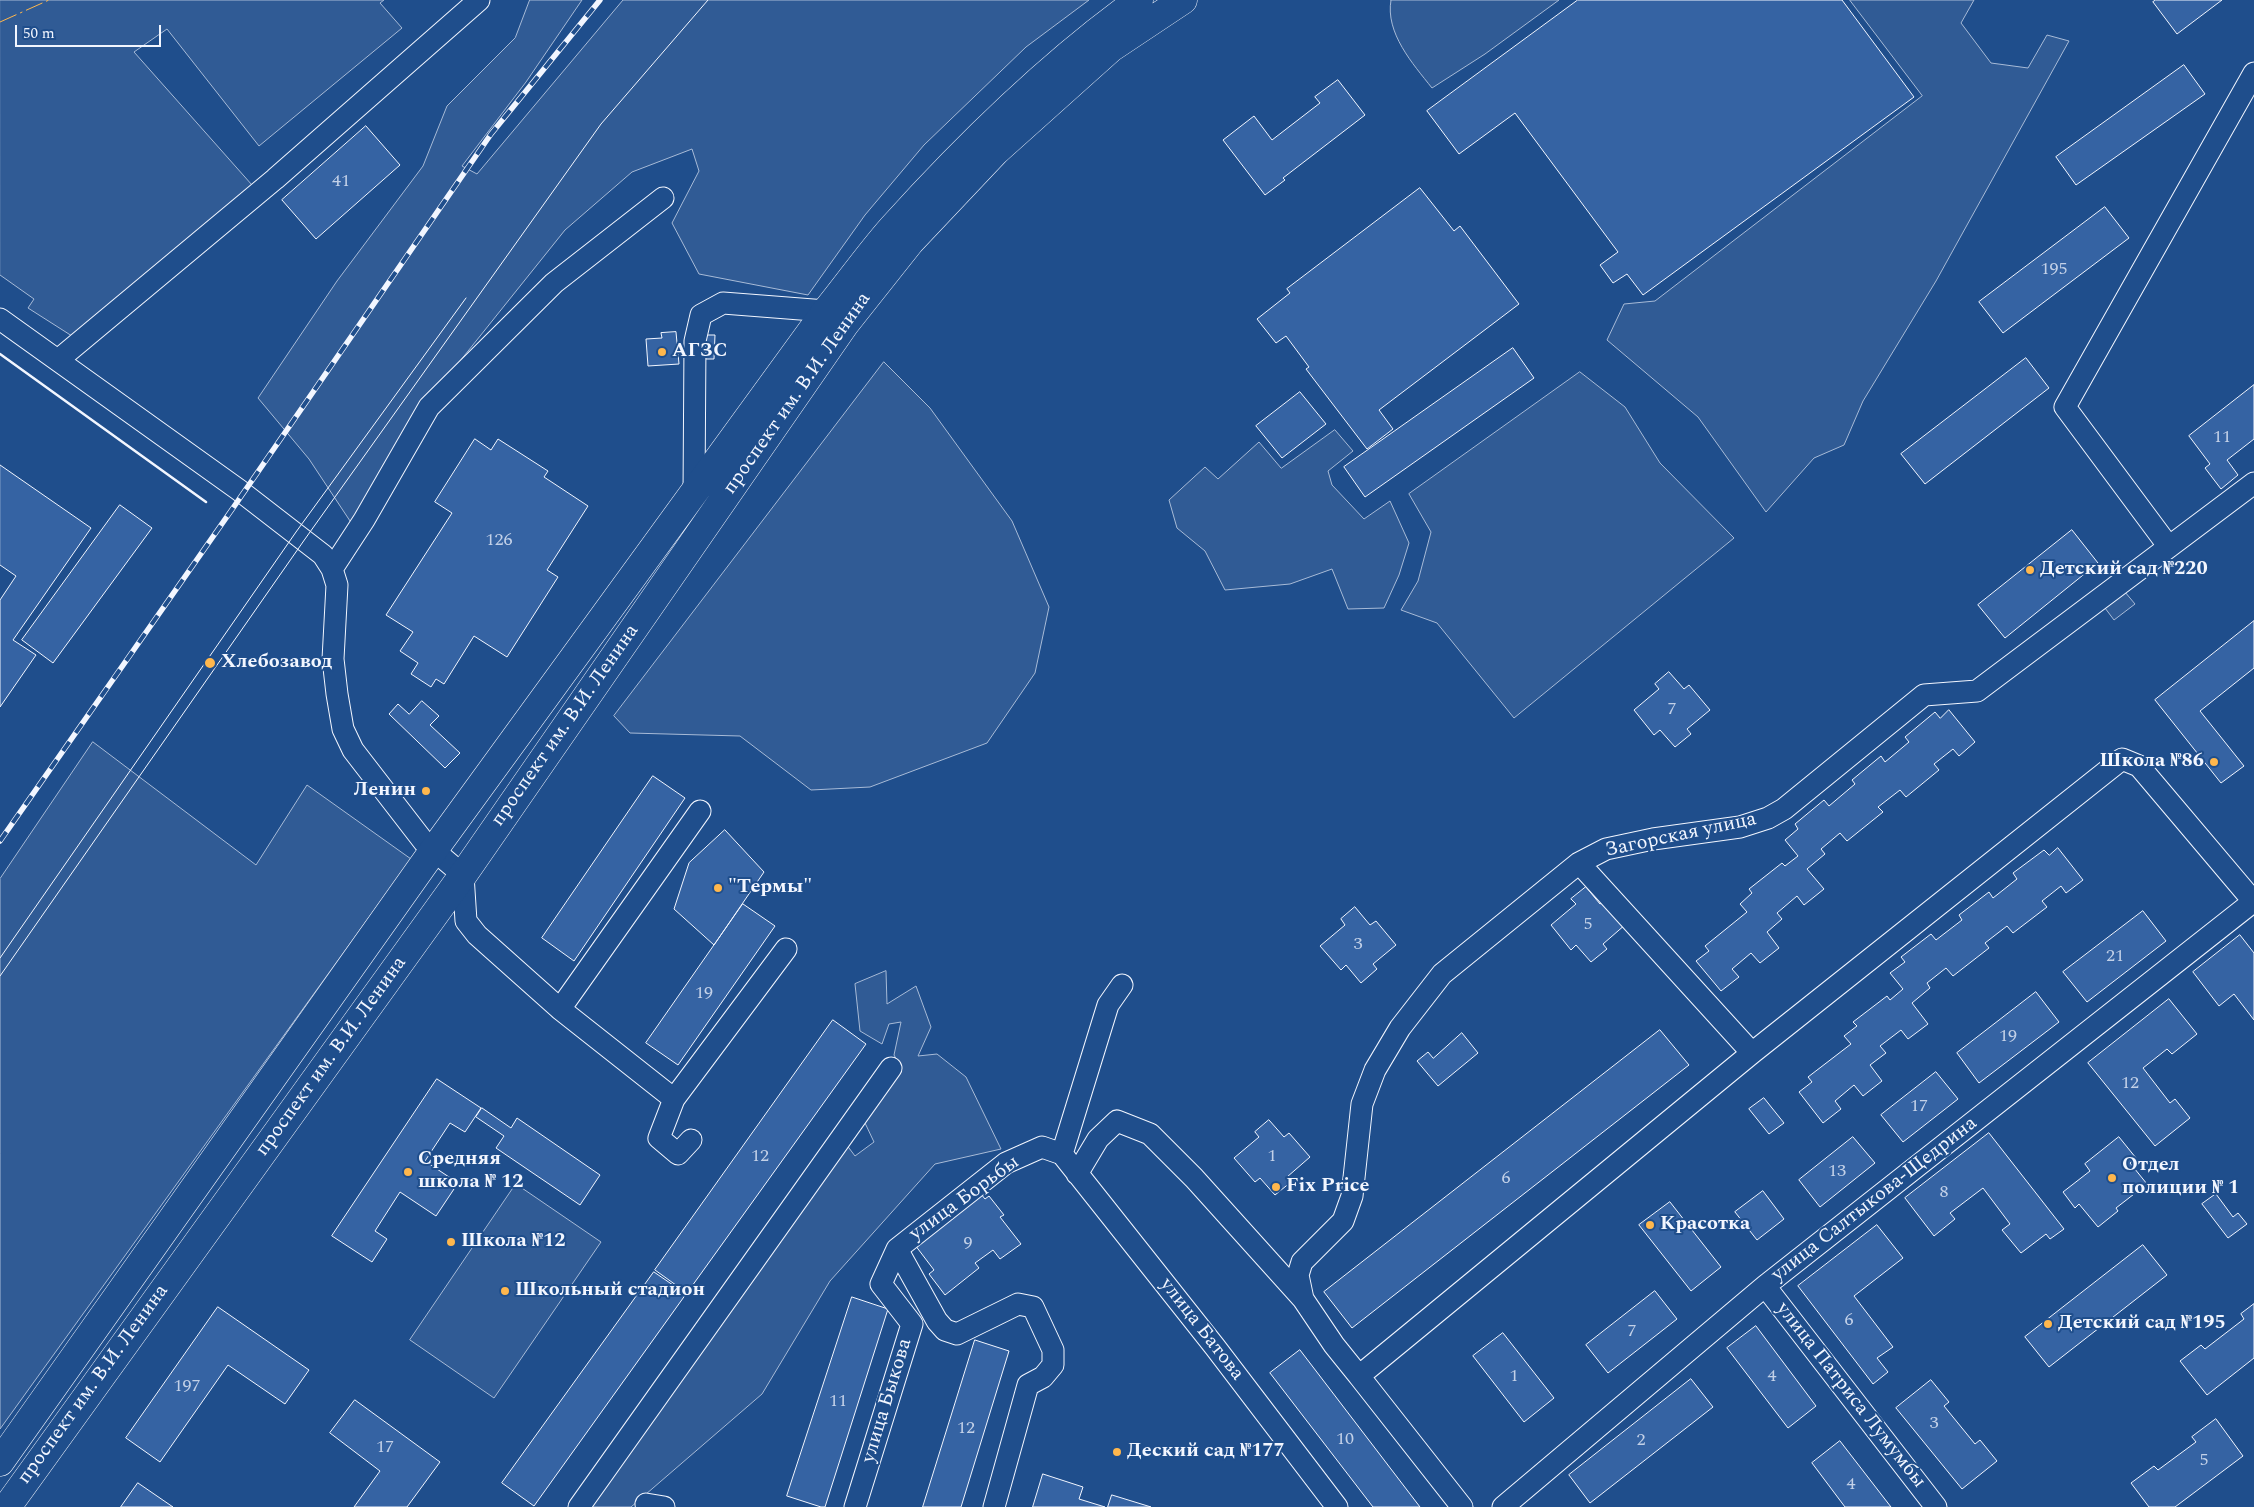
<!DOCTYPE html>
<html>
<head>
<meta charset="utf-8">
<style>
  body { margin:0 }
  #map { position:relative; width:2254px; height:1507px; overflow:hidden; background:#1f4e8c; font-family:Spectral,serif }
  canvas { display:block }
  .scale { position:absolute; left:15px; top:25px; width:146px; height:22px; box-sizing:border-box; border:2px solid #f2f6ff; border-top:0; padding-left:6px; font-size:15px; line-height:18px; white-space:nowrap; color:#f2f6ff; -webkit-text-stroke:4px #1f4e8c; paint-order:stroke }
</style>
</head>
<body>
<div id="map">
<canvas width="2254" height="1507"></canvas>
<div class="scale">50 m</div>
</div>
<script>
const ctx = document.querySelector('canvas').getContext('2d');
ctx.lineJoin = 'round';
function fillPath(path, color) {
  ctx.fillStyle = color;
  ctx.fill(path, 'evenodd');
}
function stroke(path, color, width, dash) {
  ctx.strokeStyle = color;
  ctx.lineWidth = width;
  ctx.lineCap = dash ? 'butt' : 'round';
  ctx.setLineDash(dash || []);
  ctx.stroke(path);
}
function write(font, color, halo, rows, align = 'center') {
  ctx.font = font + ' Spectral,serif';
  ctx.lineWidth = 4;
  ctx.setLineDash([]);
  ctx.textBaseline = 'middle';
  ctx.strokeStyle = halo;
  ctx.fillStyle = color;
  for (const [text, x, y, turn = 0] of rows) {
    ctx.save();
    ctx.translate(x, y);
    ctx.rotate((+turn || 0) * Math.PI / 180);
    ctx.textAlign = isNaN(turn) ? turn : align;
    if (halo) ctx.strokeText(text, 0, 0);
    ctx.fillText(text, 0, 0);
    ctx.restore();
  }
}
const green = new Path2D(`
  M0,0H384L380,3L402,28L259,146L167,29L134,52L252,185L72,336L28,308L34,299L0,275Z
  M530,0H582L526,82L462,166L477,174L623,0H1089L1026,47L924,145L865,215L808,295L699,274L672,223L699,171L692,149L632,172L565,230L428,401L354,527L309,459L258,398L337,281L423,166L447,106L515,38Z
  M1391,0H1559L1485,54L1432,88C1413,64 1385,33 1391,0Z
  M1850,0H1974L1961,23L1991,63L2028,68L2047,35L2069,41L1936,281L1863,401L1844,445L1814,458L1766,512L1698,417L1607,340L1624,304L1655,301L1922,96Z
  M884,362L930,408L1012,521L1049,607L1035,673L987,743L870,787L811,790L740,736L630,733L614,716Z
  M1580,372L1625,407L1660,463L1734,538L1514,718L1437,623L1401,610L1418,581L1431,532L1409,494Z
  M1335,430L1353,451L1328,471L1332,485L1364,519L1390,501L1409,543L1399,575L1384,608L1348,609L1332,569L1290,584L1225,590L1205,551L1177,528L1169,500L1205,467L1218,479L1259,442L1281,468Z
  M2125,592L2135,604L2114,620L2105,608Z
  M93,742L256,865L307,785L411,859L0,1429V879Z
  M886,971L887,1004L916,986L931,1027L918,1056L937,1054L966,1077L1001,1149L935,1164L830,1281L762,1394L631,1507H589L846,1144L855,1156L874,1142L865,1123L901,1068L894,1055L901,1022L889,1024L882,1044L860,1031L855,984Z
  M516,1184L601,1242L494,1398L410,1340Z`);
const building = new Path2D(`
  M1578,0H1842L1914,97L1643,295L1627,274L1613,283L1600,265L1618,252L1515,113L1459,154L1427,111Z
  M2156,0H2222L2177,34L2153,2Z
  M2184,65L2205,94L2076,185L2056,157Z
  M1338,80L1365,115L1283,178L1285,180L1265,195L1223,140L1254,116L1272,140L1320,103L1315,97Z
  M366,126L400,165L316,239L282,200Z
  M1420,188L1454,231L1460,226L1519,304L1379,410L1393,429L1367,449L1306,369L1309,367L1286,336L1276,343L1257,319L1290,293L1287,289Z
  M2105,207L2129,238L2003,333L1979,302Z
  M676,332L679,364L648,366L646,339L662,338L661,333Z
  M697,335H715L714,359H697Z
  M1513,348L1534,378L1365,497L1344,467Z
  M2026,358L2049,388L1925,484L1901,454Z
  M2254,385V439L2227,460L2238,475L2221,489L2205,468L2210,464L2189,436Z
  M1300,392L1326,424L1282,458L1256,426Z
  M475,439L491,450L498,439L548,471L544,477L588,506L547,570L558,577L507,657L474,636L444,684L436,679L431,687L411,674L418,663L400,651L413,632L386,615L452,513L435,502Z
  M0,465L91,528L13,640L36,655L0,707V600L16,576L0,565Z
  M120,505L152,528L53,663L22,640Z
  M2072,530L2098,563L2005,638L1978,605Z
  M2254,621V668L2200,711L2244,766L2221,783L2155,700Z
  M1669,672L1684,689L1689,685L1710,710L1687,729L1691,734L1675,747L1660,730L1654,735L1634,710L1659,689L1655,684Z
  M422,701L439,716L430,725L460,753L445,768L389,714L398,704L409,714Z
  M1949,710L1975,742L1959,756L1953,749L1934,764L1939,770L1906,797L1900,790L1878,807L1883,812L1847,841L1840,833L1821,849L1825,854L1807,869L1824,889L1804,905L1797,896L1777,913L1782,919L1767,932L1779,948L1760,963L1751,953L1732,969L1739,977L1721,991L1696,961L1709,951L1705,946L1747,912L1740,904L1752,893L1749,889L1782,863L1785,866L1798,856L1785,840L1798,829L1795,824L1824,800L1829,806L1855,784L1852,780L1881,756L1885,762L1909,742L1905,737L1935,712L1940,718Z
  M653,776L685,798L574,961L542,938Z
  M725,830L764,872L714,945L674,909L689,863Z
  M2058,848L2083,880L2066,893L2061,886L2042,901L2047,907L2013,933L2007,926L1985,943L1989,948L1953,976L1946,968L1927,983L1930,988L1912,1003L1928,1024L1908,1039L1901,1030L1880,1046L1886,1053L1870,1065L1882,1081L1863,1096L1854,1085L1835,1101L1841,1109L1823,1123L1799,1092L1812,1082L1808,1077L1851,1044L1844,1036L1857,1026L1853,1022L1887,996L1890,1000L1903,989L1890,973L1905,962L1901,957L1931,934L1936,940L1962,920L1959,915L1989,892L1993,898L2017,879L2013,873L2044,850L2049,855Z
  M1586,887L1600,904L1606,900L1626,924L1603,944L1607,949L1591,962L1576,945L1571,950L1551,925L1576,904L1571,899Z
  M743,904L775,926L678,1065L646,1043Z
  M1355,907L1370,925L1376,921L1396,945L1373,964L1377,969L1361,983L1346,965L1341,970L1320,946L1345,925L1341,919Z
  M2143,911L2166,941L2087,1002L2063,972Z
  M2240,935L2254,953V1020L2234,994L2219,1006L2193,972Z
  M2036,992L2059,1022L1979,1083L1957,1053Z
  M2169,999L2197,1034L2172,1054L2167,1049L2143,1068L2170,1103L2175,1099L2190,1118L2155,1146L2088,1063Z
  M833,1020L866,1044L687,1293L655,1270Z
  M1660,1030L1689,1065L1352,1328L1324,1292Z
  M1462,1033L1478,1053L1438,1086L1417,1061L1428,1052L1433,1058Z
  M1936,1072L1958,1099L1903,1142L1881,1115Z
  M437,1079L481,1108L465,1132L450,1123L425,1161L458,1183L436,1216L400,1192L375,1231L387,1239L372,1262L332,1236Z
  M1764,1098L1784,1123L1769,1134L1749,1109Z
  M482,1108L511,1128L517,1118L600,1175L580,1205L496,1148L504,1136L476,1117Z
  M1269,1120L1284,1137L1289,1133L1310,1157L1287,1177L1291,1182L1275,1195L1260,1178L1255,1182L1234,1158L1259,1137L1255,1132Z
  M1989,1133L2064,1229L2050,1239L2046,1234L2021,1253L2002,1230L2010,1224L1983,1188L1950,1213L1955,1219L1934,1236L1905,1198Z
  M1853,1137L1875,1163L1820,1207L1799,1180Z
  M2119,1137L2136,1158L2130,1163L2147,1184L2116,1208L2118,1211L2098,1227L2079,1204L2075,1208L2063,1192L2090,1171L2085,1164Z
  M1763,1191L1784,1219L1757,1240L1735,1212Z
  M981,1194L985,1199L989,1196L1004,1215L1000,1217L1021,1244L1000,1259L993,1250L975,1263L979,1268L945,1295L929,1274L934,1270L915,1245Z
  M2216,1194L2233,1217L2238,1213L2247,1224L2228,1238L2202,1204Z
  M1670,1202L1721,1267L1691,1291L1639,1225Z
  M1877,1225L1903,1258L1854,1296L1893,1347L1877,1358L1888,1372L1873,1384L1798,1286Z
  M2143,1245L2167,1275L2049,1367L2025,1337Z
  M654,1272L686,1294L534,1506L502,1483Z
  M1655,1291L1677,1319L1608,1373L1586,1345Z
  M852,1297L888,1309L825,1507H821L787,1496Z
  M2254,1304V1358L2207,1395L2180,1361L2201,1345L2205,1349L2244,1319L2241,1314Z
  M218,1307L309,1370L285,1404L228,1365L160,1462L126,1438Z
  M1756,1326L1816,1406L1788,1428L1727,1348Z
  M1503,1333L1554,1398L1524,1422L1473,1356Z
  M975,1340L1009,1351L961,1507H923Z
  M1300,1350L1420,1507H1373L1270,1373Z
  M1691,1379L1713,1407L1590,1503L1569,1475Z
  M1931,1380L1949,1402L1944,1406L1975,1444L1980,1440L1997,1461L1962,1489L1896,1408Z
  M355,1400L440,1462L407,1507H354L380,1471L330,1433Z
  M2216,1419L2243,1456L2175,1507H2149L2131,1483L2154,1466L2158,1470L2196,1442L2192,1437Z
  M1840,1441L1891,1507H1845L1812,1463Z
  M1043,1474L1083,1487L1079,1499L1105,1507H1033Z
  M138,1483L173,1507H121Z
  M1112,1495L1151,1507H1108Z`);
const minor = new Path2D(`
  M0,319L239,490L323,555L332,569L337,585L333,659L337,694L343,729L353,750L424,842L463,875L466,921L477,935L560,1009L674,1099L786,949
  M58,360L275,179L479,0
  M694,494L695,341L701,315L723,303L826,311
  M2169,547L2065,407L2254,73
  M332,569L364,520L429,407L554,283L663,198
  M1579,863L1752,1053
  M560,1009L700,811
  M674,1099L659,1138L678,1154L691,1140
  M1062,1154L1108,1005L1122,985
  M1077,1174L1098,1139L1117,1121L1150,1134L1194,1178L1303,1299
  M897,1249L937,1321L945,1330L957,1334L1018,1304L1033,1307L1053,1350V1365L1043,1377L1028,1385L994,1507
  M1765,1286L1936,1507
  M1359,1376L1334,1345L1303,1299L1298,1275L1302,1262L1343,1221L1352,1196L1362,1104L1375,1070L1400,1028L1442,974L1579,863L1606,849L1653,839L1740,827L1768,818L1784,809L1924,695L1977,691L2254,483
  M646,1504L664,1507
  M579,1507L891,1068
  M855,1507L912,1324L881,1284L897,1249L1006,1163L1042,1147L1062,1154L1215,1347L1337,1507
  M1462,1507L1359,1376L1752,1053L2122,759L2139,766L2254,902
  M1503,1507L1765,1286L2254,901`);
const major = new Path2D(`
  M0,1462L433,851L826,311C848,284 869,254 892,228C967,145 1048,65 1139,0
  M7,1507L463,875L845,324L910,242L996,151L1111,48L1183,0`);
const tram = new Path2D(`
  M0,958L296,532L466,298
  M0,976L305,539L601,124L708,0`);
const rail = new Path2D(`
  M0,841L233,508L491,134L600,0`);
const wall = new Path2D(`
  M0,354L206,502`);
const power = new Path2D(`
  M0,22L49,0`);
const markers = [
  [662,352,5,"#ffb74d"],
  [2030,570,5,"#ffb74d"],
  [210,663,6,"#ffb74d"],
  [2214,762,5,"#ffb74d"],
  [426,791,5,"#ffb74d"],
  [718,888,5,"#ffb74d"],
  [408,1172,5,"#ffb74d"],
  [2112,1178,5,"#ffb74d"],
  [1276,1187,5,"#ffb74d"],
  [1650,1225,5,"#ffb74d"],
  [451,1242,5,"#ffb74d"],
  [505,1291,5,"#ffb74d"],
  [2048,1324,5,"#ffb74d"],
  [1117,1452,5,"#ffb74d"]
];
const numberNames = [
  ["41",341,182],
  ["195",2054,270],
  ["11",2222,438],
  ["126",499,541],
  ["7",1672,710],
  ["5",1588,925],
  ["3",1358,945],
  ["21",2115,957],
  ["19",704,994],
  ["19",2008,1037],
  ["12",2130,1084],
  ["17",1919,1107],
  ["12",760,1157],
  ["1",1272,1157],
  ["13",1837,1172],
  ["6",1506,1179],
  ["8",1944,1193],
  ["9",968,1244],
  ["6",1849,1321],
  ["7",1632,1332],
  ["1",1514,1377],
  ["4",1772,1377],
  ["197",187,1387],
  ["11",838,1402],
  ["3",1934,1424],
  ["12",966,1429],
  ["10",1345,1440],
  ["2",1641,1441],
  ["17",385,1448],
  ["5",2204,1461],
  ["4",1851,1485]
];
const poiNames = [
  ["АГЗС",672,352],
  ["Детский сад №220",2040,570],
  ["Хлебозавод",221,663],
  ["Школа №86",2204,762,"right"],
  ["Ленин",416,791,"right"],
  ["\"Термы\"",728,888],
  ["Средняя",418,1160],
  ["школа № 12",418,1183],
  ["Отдел",2122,1166],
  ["полиции № 1",2122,1189],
  ["Fix Price",1286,1187],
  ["Красотка",1660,1225],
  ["Школа №12",461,1242],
  ["Школьный стадион",515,1291],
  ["Детский сад №195",2058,1324],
  ["Деский сад №177",1127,1452]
];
const streetNames = [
  ["проспект им. В.И. Ленина",798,394,-55],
  ["проспект им. В.И. Ленина",566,726,-55],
  ["Загорская улица",1681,836,-12],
  ["проспект им. В.И. Ленина",332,1057,-54],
  ["улица Борьбы",965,1199,-36],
  ["улица Салтыкова-Щедрина",1875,1200,-38],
  ["улица Батова",1201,1330,52],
  ["проспект им. В.И. Ленина",94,1385,-54],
  ["улица Патриса Лумумбы",1850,1396,52],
  ["улица Быкова",888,1401,-73]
];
fillPath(green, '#305b95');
stroke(green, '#a8bbd7', 1);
fillPath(building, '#3563a3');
stroke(building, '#f2f6ff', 1);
stroke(minor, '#f2f6ff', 23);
stroke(major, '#f2f6ff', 29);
stroke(minor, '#1f4e8c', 21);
stroke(major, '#1f4e8c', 28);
stroke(tram, '#f2f6ff', 1);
stroke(rail, '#f2f6ff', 5.5);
stroke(rail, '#1f4e8c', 4, [11]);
stroke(wall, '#f2f6ff', 2.5);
stroke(power, '#ffb74d', 1, [18, 4, 2.5, 4]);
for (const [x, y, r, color] of markers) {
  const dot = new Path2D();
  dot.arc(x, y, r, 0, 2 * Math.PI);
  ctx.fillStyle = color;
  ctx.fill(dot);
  stroke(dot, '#1f4e8c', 2);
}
write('18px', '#c3d1e8', null, numberNames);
write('bold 20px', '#f2f6ff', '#1f4e8c', poiNames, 'left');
write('20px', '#f2f6ff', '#1f4e8c', streetNames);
</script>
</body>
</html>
